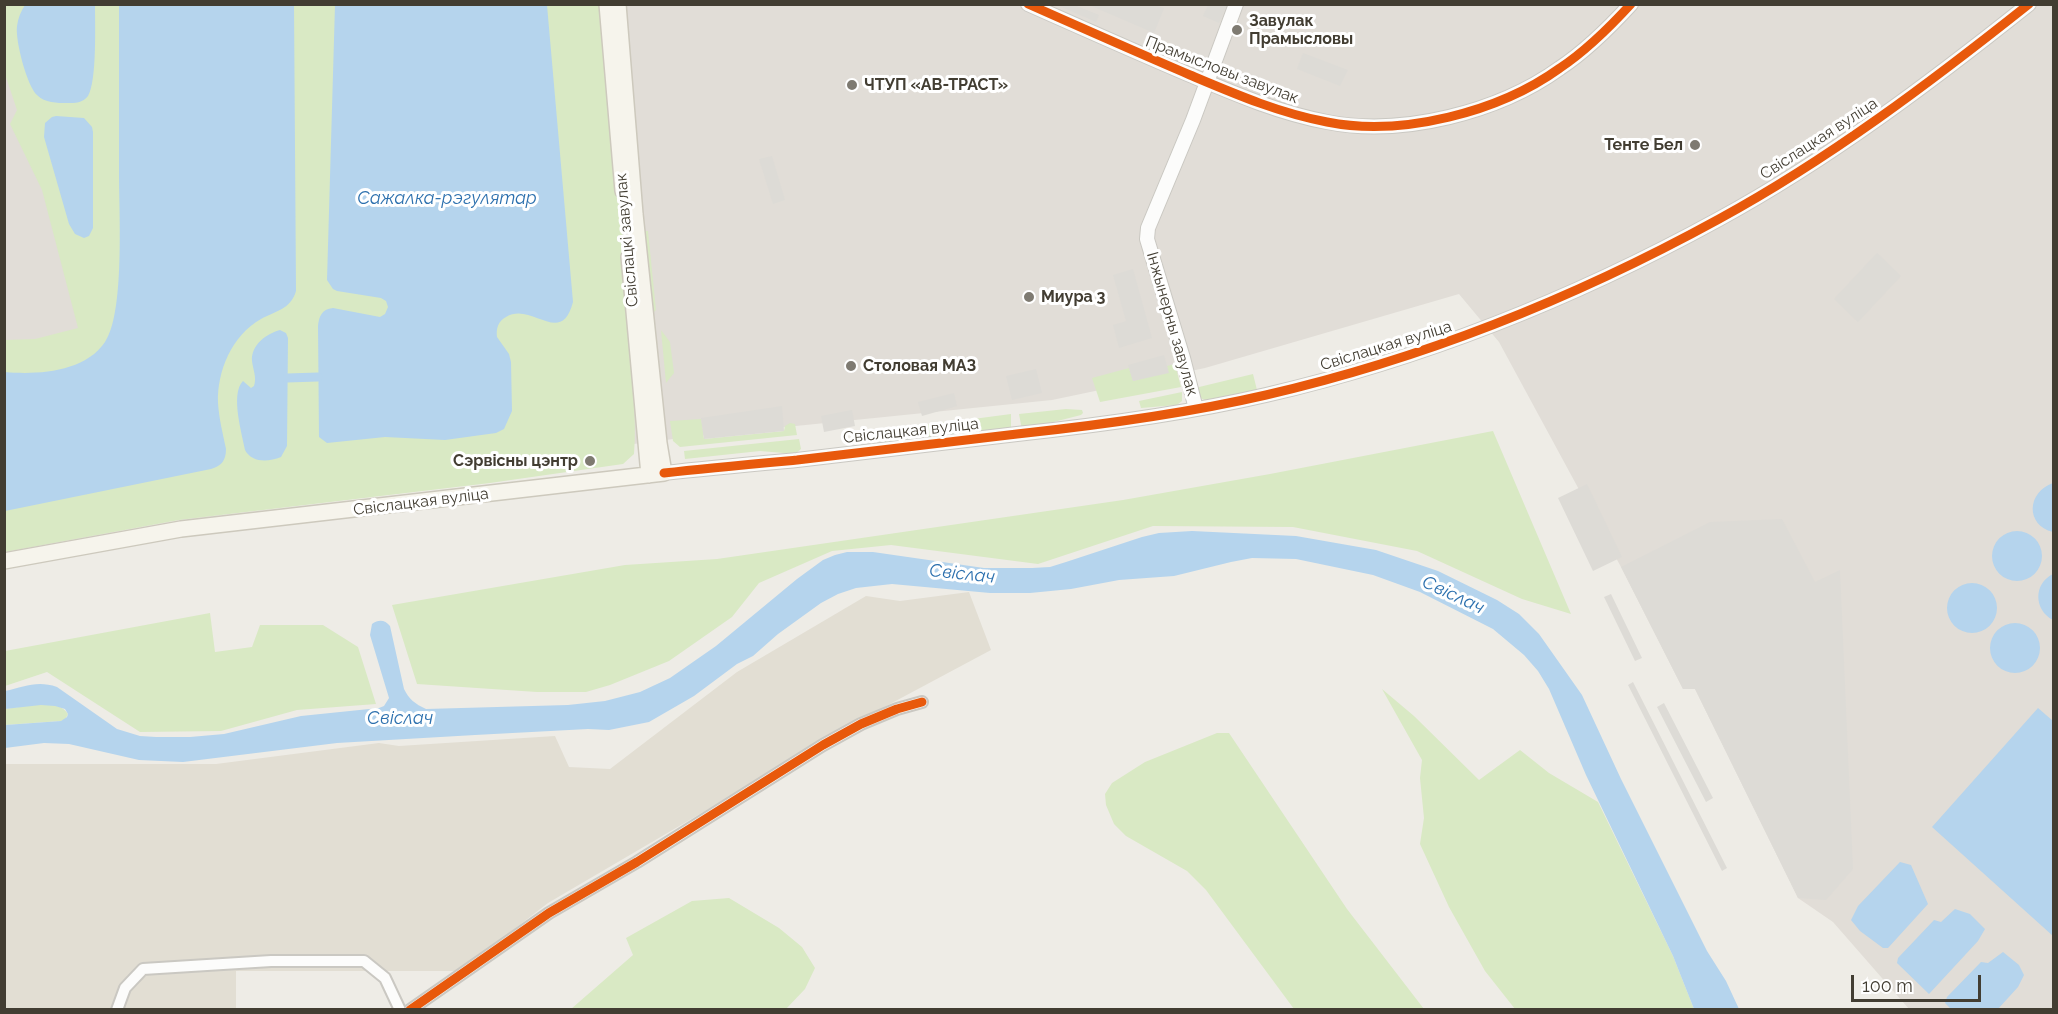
<!DOCTYPE html>
<html>
<head>
<meta charset="utf-8">
<style>
  body { margin:0 }
  #map { position:relative; width:2058px; height:1014px; overflow:hidden; background:#eeece6; font-family:Raleway,sans-serif }
  canvas { display:block }
  .frame { position:absolute; inset:0; border:6px solid #423d32; pointer-events:none }
  .scale { position:absolute; left:1851px; top:975px; width:130px; height:27px; box-sizing:border-box; border:3px solid #423d32; border-top:0; padding-left:8px; font-size:18px; line-height:21px; white-space:nowrap; color:#423d32; -webkit-text-stroke:4px #fff; paint-order:stroke }
</style>
</head>
<body>
<div id="map">
<canvas width="2058" height="1014"></canvas>
<div class="frame"></div>
<div class="scale">100 m</div>
</div>
<script>
const ctx = document.querySelector('canvas').getContext('2d');
ctx.lineJoin = 'round';
function fillPath(path, color) {
  ctx.fillStyle = color;
  ctx.fill(path, 'evenodd');
}
function stroke(path, color, width, dash) {
  ctx.strokeStyle = color;
  ctx.lineWidth = width;
  ctx.lineCap = dash ? 'butt' : 'round';
  ctx.setLineDash(dash || []);
  ctx.stroke(path);
}
function write(font, color, halo, rows, align = 'center') {
  ctx.font = font + ' Raleway,sans-serif';
  ctx.lineWidth = 6;
  ctx.setLineDash([]);
  ctx.textBaseline = 'middle';
  ctx.strokeStyle = halo;
  ctx.fillStyle = color;
  for (const [text, x, y, turn = 0] of rows) {
    ctx.save();
    ctx.translate(x, y);
    ctx.rotate((+turn || 0) * Math.PI / 180);
    ctx.textAlign = isNaN(turn) ? turn : align;
    if (halo) ctx.strokeText(text, 0, 0);
    ctx.fillText(text, 0, 0);
    ctx.restore();
  }
}
const residential = new Path2D(`
  M969,592L991,650L860,720L548,903L460,971H236V1009L5,1010V764H216L379,743L399,746L555,736L569,767L610,769L737,672L866,596L900,601Z`);
const industrial = new Path2D(`
  M5,5H2053V1009H1909L1833,922L1798,898L1695,689H1683L1621,567L1499,342L1459,294L1205,368L1052,400L697,436L586,450L5,532Z`);
const green = new Path2D(`
  M5,5H602L632,342C631,380 637,417 634,454L623,464L490,483L179,520L5,552L4,340L35,339L78,328L42,190L10,124L17,110L5,74Z
  M645,231H648L656,310L654,312L648,286L643,234Z
  M661,330L670,342L674,373L666,383Z
  M1175,364L1181,387L1100,402L1092,378L1129,368L1133,381L1168,372L1167,366Z
  M1253,374L1257,390L1205,400L1200,398L1195,388Z
  M1182,392V401L1177,405L1141,408L1139,401Z
  M1066,409L1082,410L1083,413L1081,415L1022,430L1019,414Z
  M1011,414V428L982,432L975,426L973,419Z
  M701,419L704,439L784,431L785,426L790,423L795,424L797,435L680,447L673,441L670,421Z
  M964,420L961,433L887,443L880,438V430Z
  M1493,431L1571,614L1522,599L1417,551L1293,527L1153,526L1038,564L891,545L832,551L759,583L732,617L669,661L610,685L586,692H537L417,684L392,605L625,565L717,559L1123,500L1270,474Z
  M799,439L801,449L795,454L760,451L685,459L684,451Z
  M210,613L215,652L252,647L260,625H323L358,647L376,704L297,710L221,731L140,732L47,672L5,686V651Z
  M1382,689L1414,716L1479,780L1520,750L1549,773L1598,802L1673,956L1694,1009H1515L1485,971L1449,907L1420,844L1424,818L1420,778L1422,760Z
  M32,705C44,705 61,702 68,714L65,720L61,721L5,725V709Z
  M1217,733H1229L1347,909L1424,1009H1294L1206,890L1187,871L1126,836L1114,824L1106,805L1105,794L1112,783L1145,762Z
  M729,898L779,928L802,947L815,968L805,989L786,1009H571L633,955L626,938L692,901Z`);
const parking = new Path2D(`
  M1057,5H1074L1099,15L1096,22Z
  M1089,5H1154L1164,8L1154,33Z
  M1208,5H1227L1219,23L1203,16Z
  M1303,53L1348,70L1340,86L1297,69Z
  M772,156L785,200L773,204L759,159Z
  M1877,253L1901,276L1858,322L1834,299Z
  M1133,269L1152,338L1119,348L1113,325L1126,321L1113,275Z
  M1164,355L1169,373L1133,381L1128,365Z
  M1036,369L1042,393L1012,400L1006,376Z
  M954,393L957,406L922,416L918,402Z
  M782,406L784,431L704,439L701,418Z
  M852,410L855,426L824,432L821,416Z
  M1587,484L1622,557L1593,571L1558,498Z
  M1782,519L1815,582L1840,570L1853,869L1826,900L1798,898L1695,689H1683L1621,567L1710,522Z
  M1611,594L1642,658L1635,661L1604,597Z
  M1633,682L1727,868L1722,871L1628,685Z
  M1664,703L1713,798L1706,802L1657,707Z`);
const water = new Path2D(`
  M25,5H95C95,24 97,81 88,96C83,103 75,103 67,103C57,103 45,103 37,95C27,86 15,40 17,26C18,18 21,11 25,5Z
  M119,5H294L296,291C291,309 276,311 261,319C232,335 217,371 218,403C219,419 223,434 226,449C226,461 221,466 211,469L5,511V372C38,375 85,372 105,342C125,313 119,212 119,174C119,118 119,61 119,5Z
  M335,5H547L573,302C561,348 532,301 506,317C498,321 496,329 497,337L509,354L511,362L512,411L504,429L496,433L445,440L385,437L327,443L319,437L318,326C319,316 322,309 333,308L380,317L385,314L388,307L386,301L381,298L337,291L333,289L327,280Z
  M56,116L84,118L92,127L93,132V228L89,236L84,238L75,234L69,224L44,137L45,123L52,117Z
  M280,330L286,333L288,338L287,446L281,457C268,462 252,463 245,450C242,433 230,394 243,381L251,388L254,386C257,377 253,370 252,361C251,345 266,334 280,330Z
  M2053,483H2054L2053,532C2025,525 2027,492 2053,483Z
  M1992 556a25 25 0 1 1 50 0a25 25 0 1 1-50 0Z
  M1192,531L1296,536L1376,550L1438,571L1497,600L1519,614L1539,634L1582,695L1621,779L1707,951L1726,981L1739,1009H1694L1673,956L1586,775L1549,689L1538,671L1524,655L1493,629L1420,592L1373,575L1296,559L1252,558L1231,562L1174,576L1119,580L1071,589L1030,593H990L892,584L856,588L838,594L821,603L778,634L753,656L737,664L694,696L649,722L609,730L588,729L475,735L337,743L183,762L139,760L69,744L44,743L5,748V725L61,721L67,717L68,714L65,709L55,706L41,705L5,709V691C24,687 37,680 57,687L117,729L140,736L156,737H190L224,734L301,716L379,708L384,706L389,698L370,635L372,624C379,619 385,620 390,626L404,689C409,699 415,704 426,709L568,705L605,701L640,692L670,678L716,646L797,579L823,560L835,555L847,552H873L984,568H1032L1050,567L1066,562L1142,537L1159,533Z
  M2053,574H2054L2053,620C2034,610 2033,584 2053,574Z
  M1947 608a25 25 0 1 1 50 0a25 25 0 1 1-50 0Z
  M1990 648a25 25 0 1 1 50 0a25 25 0 1 1-50 0Z
  M2038,708L2053,721V936L1932,827Z
  M1900,862L1911,865L1928,904L1888,948H1883L1860,931L1851,920L1858,906Z
  M1955,909L1970,914L1985,929L1978,941L1929,994L1897,963L1898,958L1934,920L1941,922Z
  M2003,952L2019,965L2024,975L2018,987L1998,1009H1951L1945,1003L1947,997L1981,962L1988,963Z`);
const canal = new Path2D(`
  M287,378L318,377`);
const minor = new Path2D(`
  M117,1010L125,988L143,969L271,961H364L385,978L400,1010
  M410,1010L549,913L637,862L823,745L861,724L897,709L922,702`);
const tertiary = new Path2D(`
  M1028,4C1082,28 1136,52 1190,75C1235,94 1279,113 1327,122C1402,137 1499,112 1560,68C1587,50 1609,28 1631,4
  M1196,409L1183,358L1147,239L1148,228L1193,120L1236,4
  M664,473C708,468 753,464 797,460C870,451 944,443 1017,434C1101,425 1184,414 1266,395C1426,358 1575,298 1719,219C1829,159 1931,82 2029,4`);
const secondary = new Path2D(`
  M607,4L623,191
  M629,257L649,475
  M4,561L181,529L664,473L659,443L635,214L618,4`);
const cycleway = new Path2D(`
  M1028,4C1082,28 1136,52 1190,75C1235,94 1279,113 1327,122C1402,137 1499,112 1560,68C1587,50 1609,28 1631,4
  M664,473C708,468 753,464 797,460C870,451 944,443 1017,434C1101,425 1184,414 1266,395C1426,358 1575,298 1719,219C1829,159 1931,82 2029,4
  M410,1010L549,913L637,862L823,745L861,724L897,709L922,702`);
const markers = [
  [1237,30,6,"#7e7a71"],
  [852,85,6,"#7e7a71"],
  [1695,145,6,"#7e7a71"],
  [1029,297,6,"#7e7a71"],
  [851,366,6,"#7e7a71"],
  [590,461,6,"#7e7a71"]
];
const poiNames = [
  ["Завулак",1249,21],
  ["Прамысловы",1249,39],
  ["ЧТУП «АВ-ТРАСТ»",864,85],
  ["Тенте Бел",1683,145,"right"],
  ["Миура 3",1041,297],
  ["Столовая МАЗ",863,366],
  ["Сэрвісны цэнтр",578,461,"right"]
];
const streetNames = [
  ["Прамысловы завулак",1222,70,21],
  ["Свіслацкая вуліца",1819,139,-33],
  ["Свіслацкі завулак",627,240,-95],
  ["Інжынерны завулак",1172,324,74],
  ["Свіслацкая вуліца",1386,346,-17],
  ["Свіслацкая вуліца",911,431,-6],
  ["Свіслацкая вуліца",421,502,-7]
];
const waterNames = [
  ["Сажалка-рэгулятар",447,199],
  ["Свіслач",962,574,6],
  ["Свіслач",1453,595,25],
  ["Свіслач",400,719]
];
fillPath(residential, '#e2ded3');
fillPath(industrial, '#e1ddd7');
fillPath(green, '#d9e9c4');
fillPath(parking, '#dddbd6');
fillPath(water, '#b5d4ed');
stroke(canal, '#b5d4ed', 9);
stroke(minor, '#cac8c2', 14);
stroke(tertiary, '#cac8c2', 16);
stroke(secondary, '#cdc9bd', 18);
stroke(minor, '#fcfcfb', 10);
stroke(tertiary, '#fcfcfb', 14);
stroke(secondary, '#f6f4ec', 15);
stroke(cycleway, '#e8590c', 9);
for (const [x, y, r, color] of markers) {
  const dot = new Path2D();
  dot.arc(x, y, r, 0, 2 * Math.PI);
  ctx.fillStyle = color;
  ctx.fill(dot);
  stroke(dot, '#fff', 2);
}
write('bold 16px', '#423d32', '#fff', poiNames, 'left');
write('16px', '#423d32', '#fff', streetNames);
write('italic 18px', '#2c70ae', '#fff', waterNames);
</script>
</body>
</html>
